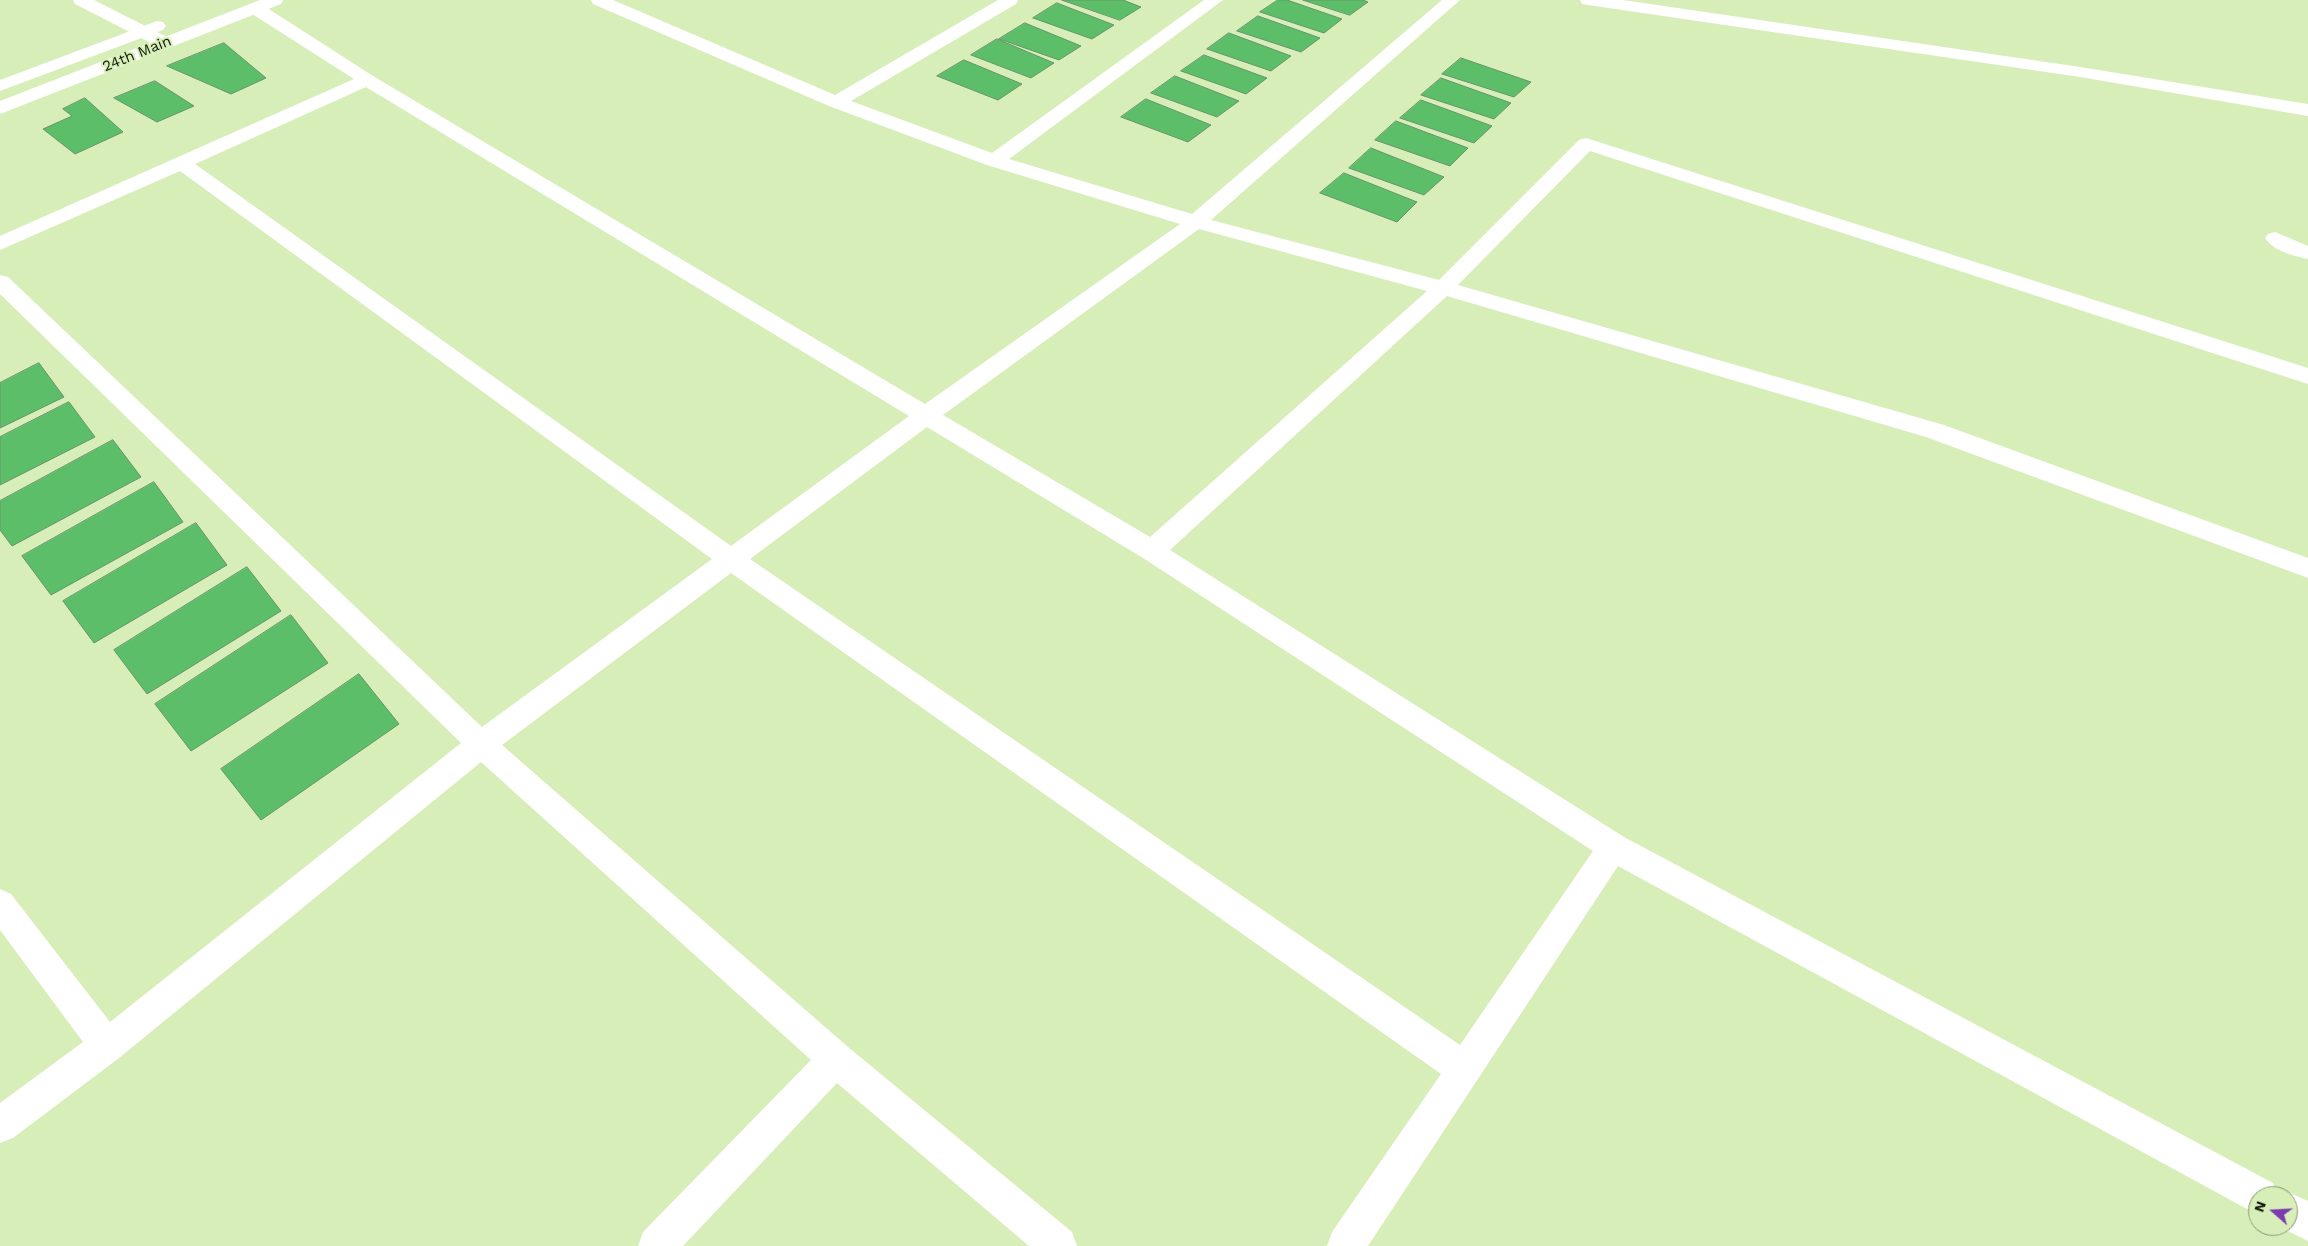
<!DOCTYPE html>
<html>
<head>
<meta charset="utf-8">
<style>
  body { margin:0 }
  #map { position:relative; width:2308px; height:1246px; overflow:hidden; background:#d7eeb9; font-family:"Work Sans",sans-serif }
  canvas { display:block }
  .north { position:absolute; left:2248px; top:1186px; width:50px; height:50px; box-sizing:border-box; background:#d7eeb9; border:1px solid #899a72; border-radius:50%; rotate:289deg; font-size:14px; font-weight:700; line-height:20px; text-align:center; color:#141c08 }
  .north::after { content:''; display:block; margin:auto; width:18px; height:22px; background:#7c3baf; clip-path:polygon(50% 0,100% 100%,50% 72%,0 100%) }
</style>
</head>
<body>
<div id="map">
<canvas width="2308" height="1246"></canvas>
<div class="north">N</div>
</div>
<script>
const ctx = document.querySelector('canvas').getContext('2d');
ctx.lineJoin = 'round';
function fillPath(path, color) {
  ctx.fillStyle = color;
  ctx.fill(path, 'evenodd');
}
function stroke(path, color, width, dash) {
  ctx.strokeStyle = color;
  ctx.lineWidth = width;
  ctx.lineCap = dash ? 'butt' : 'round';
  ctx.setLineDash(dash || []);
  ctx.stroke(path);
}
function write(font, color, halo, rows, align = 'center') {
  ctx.font = font + ' "Work Sans",sans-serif';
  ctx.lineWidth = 4;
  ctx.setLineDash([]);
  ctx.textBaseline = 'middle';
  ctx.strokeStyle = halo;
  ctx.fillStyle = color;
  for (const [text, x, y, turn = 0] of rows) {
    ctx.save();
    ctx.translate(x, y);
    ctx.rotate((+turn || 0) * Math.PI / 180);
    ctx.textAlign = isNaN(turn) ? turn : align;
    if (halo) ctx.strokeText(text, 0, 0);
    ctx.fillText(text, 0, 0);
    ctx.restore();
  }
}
const building = new Path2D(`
  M1062,0H1123L1141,7L1120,20Z
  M1278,0H1287L1342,19L1324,33L1260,12Z
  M1303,0H1363L1368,2L1350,15Z
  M1057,3L1114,25L1092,39L1033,18Z
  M1258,16L1320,38L1301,52L1237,31Z
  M1025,23L1081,46L1059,60L999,39Z
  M1229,33L1291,56L1271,71L1207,49Z
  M997,39L1054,63L1031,78L971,55Z
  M224,43L266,78L231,94L167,66Z
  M1204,55L1267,78L1246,94L1181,71Z
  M1461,58L1531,82L1514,97L1442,74Z
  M964,60L1022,84L998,100L937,76Z
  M1175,76L1239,101L1217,117L1151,93Z
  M1441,78L1511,103L1494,119L1421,95Z
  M155,81L194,106L157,122L114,98Z
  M85,98L123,132L75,154L43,129L72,116L63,109Z
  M1146,99L1211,125L1188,142L1121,117Z
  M1421,100L1492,126L1474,143L1400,118Z
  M1396,121L1468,148L1450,166L1375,140Z
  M1371,148L1444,177L1424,195L1349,168Z
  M1344,173L1417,202L1397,222L1320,193Z
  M39,363L64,397L0,428V383Z
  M69,402L95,437L0,485V437Z
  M113,440L141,477L12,546L0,530V501Z
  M154,482L183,522L51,595L22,556Z
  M196,523L227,565L94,643L63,601Z
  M247,567L281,611L147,694L114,650Z
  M291,615L328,663L191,751L155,704Z
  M359,674L399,724L261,820L221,769Z`);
const minor = new Path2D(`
  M73,0H94L171,39L174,43L171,47H159L75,4Z
  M591,0H613L835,95L998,0H1018L1016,4L851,101L992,153L1204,0H1223L1009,159L1192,214L1442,0H1460L1211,220L1439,280L1579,140L1586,138L2308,368V384L1590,151L1458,285L1944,425L2308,558V578L1926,437L1447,296L1170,550L1624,837L2273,1183L2279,1196H2258V1214L2247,1209L1618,866L1368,1246H1327L1332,1232L1441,1074L731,573L502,745L848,1047L1072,1232L1077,1246H1029L837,1083L683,1246H638L643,1232L811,1060L481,762L119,1058L13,1138L0,1143V1103L83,1042L0,930V889L11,894L110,1022L461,743L0,294V275L8,277L482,727L712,559L180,171L0,250V236L354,79L249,12L247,8L249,4H261L373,76L925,404L1180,224L987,165L829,106L593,4ZM366,87L909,416L731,546L195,164ZM1199,229L1427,291L1150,537L943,415ZM927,427L1143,558L1593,851L1460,1045L750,559Z
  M1580,0H1623L2080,67L2308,104V116L2080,77L1588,5L1582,4Z
  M2275,232L2308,246V259C2294,256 2273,251 2265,238L2268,234Z
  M2288,1192L2308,1201V1241L2278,1226H2288V1196H2279Z`);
const tertiary = new Path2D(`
  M260,0H283L281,4L0,114V101Z
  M157,21L163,22L166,26L163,30L0,91V80Z`);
const farStreetnames = [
  ["24th Main",137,54,-22]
];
fillPath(building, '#5dbe6a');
stroke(building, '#68936c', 1);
fillPath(minor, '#fff');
fillPath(tertiary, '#fff');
write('15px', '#141c08', '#d7eeb9', farStreetnames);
</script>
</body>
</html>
